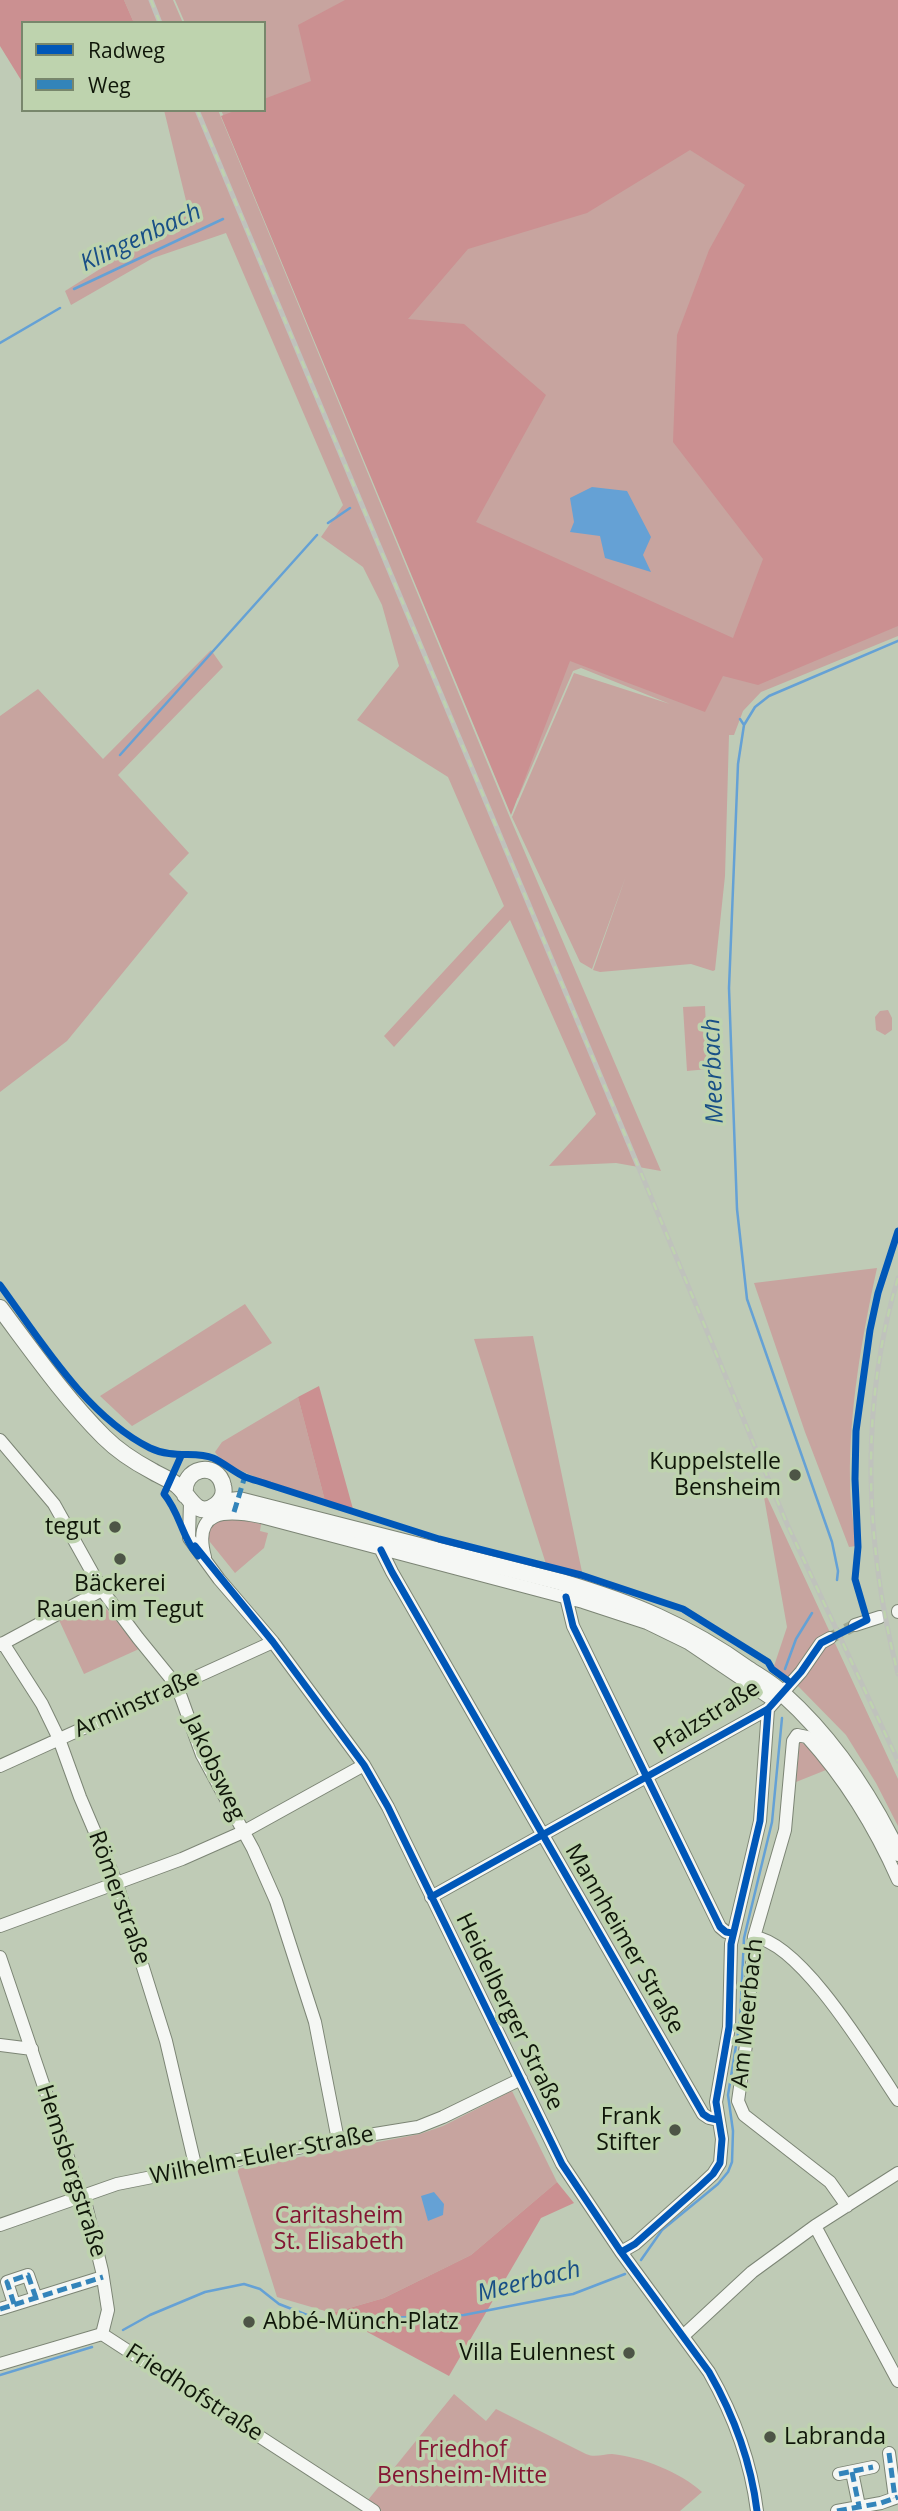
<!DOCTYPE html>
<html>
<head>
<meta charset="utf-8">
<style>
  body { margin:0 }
  #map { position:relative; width:898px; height:2511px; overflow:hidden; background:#bfcbb6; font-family:"Open Sans",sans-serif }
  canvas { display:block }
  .legend { position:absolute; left:21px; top:21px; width:245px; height:91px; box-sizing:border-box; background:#bed3ae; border:2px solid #78876c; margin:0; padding:9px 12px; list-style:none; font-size:21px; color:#0f1609 }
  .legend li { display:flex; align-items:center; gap:14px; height:35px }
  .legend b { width:35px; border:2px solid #78876c }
</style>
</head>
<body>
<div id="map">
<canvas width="898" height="2511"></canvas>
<ul class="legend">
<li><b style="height:9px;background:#0057b8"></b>Radweg</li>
<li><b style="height:9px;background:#3384ba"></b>Weg</li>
</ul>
</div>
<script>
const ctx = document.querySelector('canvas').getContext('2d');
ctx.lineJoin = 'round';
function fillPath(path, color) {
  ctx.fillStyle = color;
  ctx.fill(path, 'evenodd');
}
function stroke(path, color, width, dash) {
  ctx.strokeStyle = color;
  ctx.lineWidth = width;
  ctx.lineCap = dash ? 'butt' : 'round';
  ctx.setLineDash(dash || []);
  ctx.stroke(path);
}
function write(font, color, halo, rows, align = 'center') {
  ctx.font = font + ' "Open Sans",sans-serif';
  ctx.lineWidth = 7;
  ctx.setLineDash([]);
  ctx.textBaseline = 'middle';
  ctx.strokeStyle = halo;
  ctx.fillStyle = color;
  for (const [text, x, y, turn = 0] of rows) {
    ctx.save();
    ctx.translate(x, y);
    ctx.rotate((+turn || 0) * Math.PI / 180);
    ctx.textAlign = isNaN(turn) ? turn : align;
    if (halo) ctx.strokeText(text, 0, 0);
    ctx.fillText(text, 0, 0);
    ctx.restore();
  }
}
const green = new Path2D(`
  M124,0H173L183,23H134Z
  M175,0H898V636L761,692L743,711L734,735H729L725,876L715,970L713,971L691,964L600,972L593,970L626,876L592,969L580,962L512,817L574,673L670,704L581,668L573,671L518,798H512L221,110H264V23H185Z
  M164,110H218L508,813L661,1171L616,1163L549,1166L596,1114L510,920L394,1047L384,1036L504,906L448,777L357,720L399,666L382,605L363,567L321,537L343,505L226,233L153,258L71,305L65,291L189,213Z
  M211,650L223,667L118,775L189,853L169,874L188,893L67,1041L0,1092V716L38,689L103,759Z
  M705,1006L708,1069L687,1071L683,1007Z
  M888,1010L892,1018V1030L885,1035L876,1030L875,1017L880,1011Z
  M877,1268C862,1337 849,1410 850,1481C850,1503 854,1525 856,1546L849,1547L805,1432L754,1283Z
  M245,1304L272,1343L132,1426L100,1396Z
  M533,1336L582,1572L546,1564L474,1339Z
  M298,1397L325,1501C302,1493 225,1471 215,1452L222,1442Z
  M762,1486L898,1779V1826L876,1783L846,1735L799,1687L776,1670L774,1666L787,1627Z
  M222,1519H240L261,1524L260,1531L268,1533L264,1548L235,1573L210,1542L207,1532L213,1524Z
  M100,1601L139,1649L84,1674L59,1620L93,1602Z
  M800,1741L831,1768L796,1782Z
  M512,2091L557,2182L471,2255L384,2298L332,2313L277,2297L237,2169L420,2134L443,2126Z
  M454,2394L486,2421L496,2409L586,2454C595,2458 603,2454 612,2454C642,2457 680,2472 702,2492L680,2511H382L368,2500Z`);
const forest = new Path2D(`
  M0,0H124L134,23H23L21,80L0,46Z
  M345,0H898V626L758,685L723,676L705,712L570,661L511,815L221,116L237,110H264V99L311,81L298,25ZM690,150L745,185L709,250L677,335L673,442L763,559L733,638L476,522L546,395L464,324L408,319L468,249L587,213Z
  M319,1386L353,1509L325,1501L298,1397Z
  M557,2182L574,2203L541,2218L449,2376L332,2313L384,2298L471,2255Z`);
const water = new Path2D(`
  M592,487L627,491L651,537L643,555L651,572L605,558L600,536L570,532L574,522L570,498Z
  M434,2192L444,2204L443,2215L428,2221L421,2196Z`);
const stream = new Path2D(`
  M74,289L223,219
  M0,343L60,308
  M328,523L350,508
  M740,719L744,725
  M120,755L317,535
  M837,1580L838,1571L832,1542L747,1299L737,1209L729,988L738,764L744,725L755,707L769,696L898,641
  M785,1669L796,1639L812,1613
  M641,2260L662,2230L718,2184L728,2172L732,2162L733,2131L728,2095L740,2021L744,1938L772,1822L782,1718
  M123,2330L150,2315L205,2292L244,2284L260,2289L279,2304L343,2329L385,2318L464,2315L556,2297L573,2294L625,2274
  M0,2375L92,2347`);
const minorTunnel = new Path2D(`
  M830,1638L855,1625`);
const minor = new Path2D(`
  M0,1440L54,1504L102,1590L138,1638L177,1686L202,1755L253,1849L276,1901L315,2022L338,2140
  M190,1502L189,1538L219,1579L273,1642L364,1765L388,1807L562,2164L621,2252L709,2372C733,2414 751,2462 757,2511
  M381,1550L392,1572L703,2114L709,2118L718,2120
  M205,1557C192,1509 226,1510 261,1517L583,1602L647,1623L688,1643L774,1701
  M566,1597L573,1626L720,1927L726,1932L732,1933
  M898,1612V1611
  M855,1625L880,1617
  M3,1643L42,1704L59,1739L80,1797L117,1884L166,2041L196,2169
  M0,1645L102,1590
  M0,1766L273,1642
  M431,1897L768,1709L801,1672L821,1643L830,1638
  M0,1926L182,1859L243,1832L364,1765
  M754,1937C802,1943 871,2060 898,2100
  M0,1957L79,2190L84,2197L102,2271L108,2310L102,2334
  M0,2045L32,2049
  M847,2206L830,2182L744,2115L738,2101L746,2045L754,1937L785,1830L793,1741L797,1735L807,1737C845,1779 875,1828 898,1880
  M0,2225L117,2184L338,2140L418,2127L443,2117L521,2079
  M815,2226L898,2381
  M621,2252L635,2244L699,2187L713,2174L720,2163L722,2139L716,2102L729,2027L731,1944L760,1821L768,1709
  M14,2304L7,2282L28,2275L36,2298
  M0,2309L103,2277
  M683,2336L752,2272L815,2226L898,2173
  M0,2364L102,2334L374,2511
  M889,2453L895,2498
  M852,2472L859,2506
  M839,2474L873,2467
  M837,2511L881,2503L898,2497`);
const major = new Path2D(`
  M0,1308C33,1352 65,1398 104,1437C117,1450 135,1462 152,1471C160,1476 172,1480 179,1487C190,1497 197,1519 216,1505C222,1500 225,1493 223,1486C218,1460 181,1467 185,1495
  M220,1502L239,1500L561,1582C632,1603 687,1625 748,1669C760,1677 773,1684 783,1694C831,1737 870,1795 898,1853`);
const rail = new Path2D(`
  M151,0L160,23
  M197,110L679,1264L787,1524L898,1761
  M898,1278C859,1407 865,1545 898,1674`);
const quiet = new Path2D(`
  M234,1512L245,1476
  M14,2304L7,2282L28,2275L36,2298
  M0,2309L103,2277
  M889,2453L895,2498
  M852,2472L859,2506
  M839,2474L873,2467
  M837,2511L881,2503L898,2497`);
const cycleway = new Path2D(`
  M0,1285C41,1341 86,1416 150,1448C173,1459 196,1451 213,1458C224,1463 234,1472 245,1477C253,1480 262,1482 270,1485L439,1539L581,1575L683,1609L768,1662L772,1669L791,1683
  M181,1456L164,1494C180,1513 182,1538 198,1556
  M195,1546L273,1642L364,1765L388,1807L562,2164L621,2252L709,2372C733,2414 751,2462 757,2511
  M381,1550L392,1572L703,2114L709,2118L718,2120
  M566,1597L573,1626L720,1927L726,1932L732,1933
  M431,1897L768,1709L801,1672L821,1643L867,1620L855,1579L858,1547L855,1479L856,1431L870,1330L878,1293L898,1231
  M621,2252L635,2244L699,2187L713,2174L720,2163L722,2139L716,2102L729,2027L731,1944L760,1821L768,1709`);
const markers = [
  [795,1475,7,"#4d5546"],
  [115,1527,7,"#4d5546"],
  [120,1559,7,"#4d5546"],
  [675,2130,7,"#4d5546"],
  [249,2322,7,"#4d5546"],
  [629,2353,7,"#4d5546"],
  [770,2437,7,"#4d5546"]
];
const poiNames = [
  ["Kuppelstelle",781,1462],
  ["Bensheim",781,1488],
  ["tegut",101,1527],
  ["Bäckerei",120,1584,"center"],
  ["Rauen im Tegut",120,1610,"center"],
  ["Frank",661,2117],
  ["Stifter",661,2143],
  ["Abbé-Münch-Platz",263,2322,"left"],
  ["Villa Eulennest",615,2353],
  ["Labranda",784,2437,"left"]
];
const streetNames = [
  ["Arminstraße",137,1704,-24],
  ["Pfalzstraße",707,1718,-32],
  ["Jakobsweg",214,1768,65],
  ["Römerstraße",119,1898,70],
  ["Mannheimer Straße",624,1939,60],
  ["Heidelberger Straße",509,2012,64],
  ["Am Meerbach",748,2013,-84],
  ["Wilhelm-Euler-Straße",262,2156,-11],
  ["Hemsbergstraße",71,2171,72],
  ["Friedhofstraße",194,2393,33]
];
const parkNames = [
  ["Caritasheim",339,2216],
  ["St. Elisabeth",339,2242],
  ["Friedhof",462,2450],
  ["Bensheim-Mitte",462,2476]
];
const waterNames = [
  ["Klingenbach",141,238,-25],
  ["Meerbach",714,1071,-92],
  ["Meerbach",529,2282,-14]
];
fillPath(green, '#c7a49f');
fillPath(forest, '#cb9091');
fillPath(water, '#65a1d5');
stroke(stream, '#65a1d5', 2.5);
stroke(minorTunnel, '#9ca793', 12, [12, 6]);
stroke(minor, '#7c8575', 14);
stroke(major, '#7c8575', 18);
stroke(minor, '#f5f7f4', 12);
stroke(major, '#f5f7f4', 16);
stroke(rail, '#bfc2bc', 5);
stroke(rail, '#bed3ae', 2.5, [8]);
stroke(quiet, '#3384ba', 5, [10, 5]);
stroke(cycleway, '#0057b8', 7);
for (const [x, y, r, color] of markers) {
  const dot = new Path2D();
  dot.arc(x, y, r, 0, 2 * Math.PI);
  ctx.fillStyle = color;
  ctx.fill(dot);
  stroke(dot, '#bed3ae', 2.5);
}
write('23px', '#0f1609', '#bed3ae', poiNames, 'right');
write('23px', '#0f1609', '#bed3ae', streetNames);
write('23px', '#831633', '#bed3ae', parkNames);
write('italic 24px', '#184f86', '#bed3ae', waterNames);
</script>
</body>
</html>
